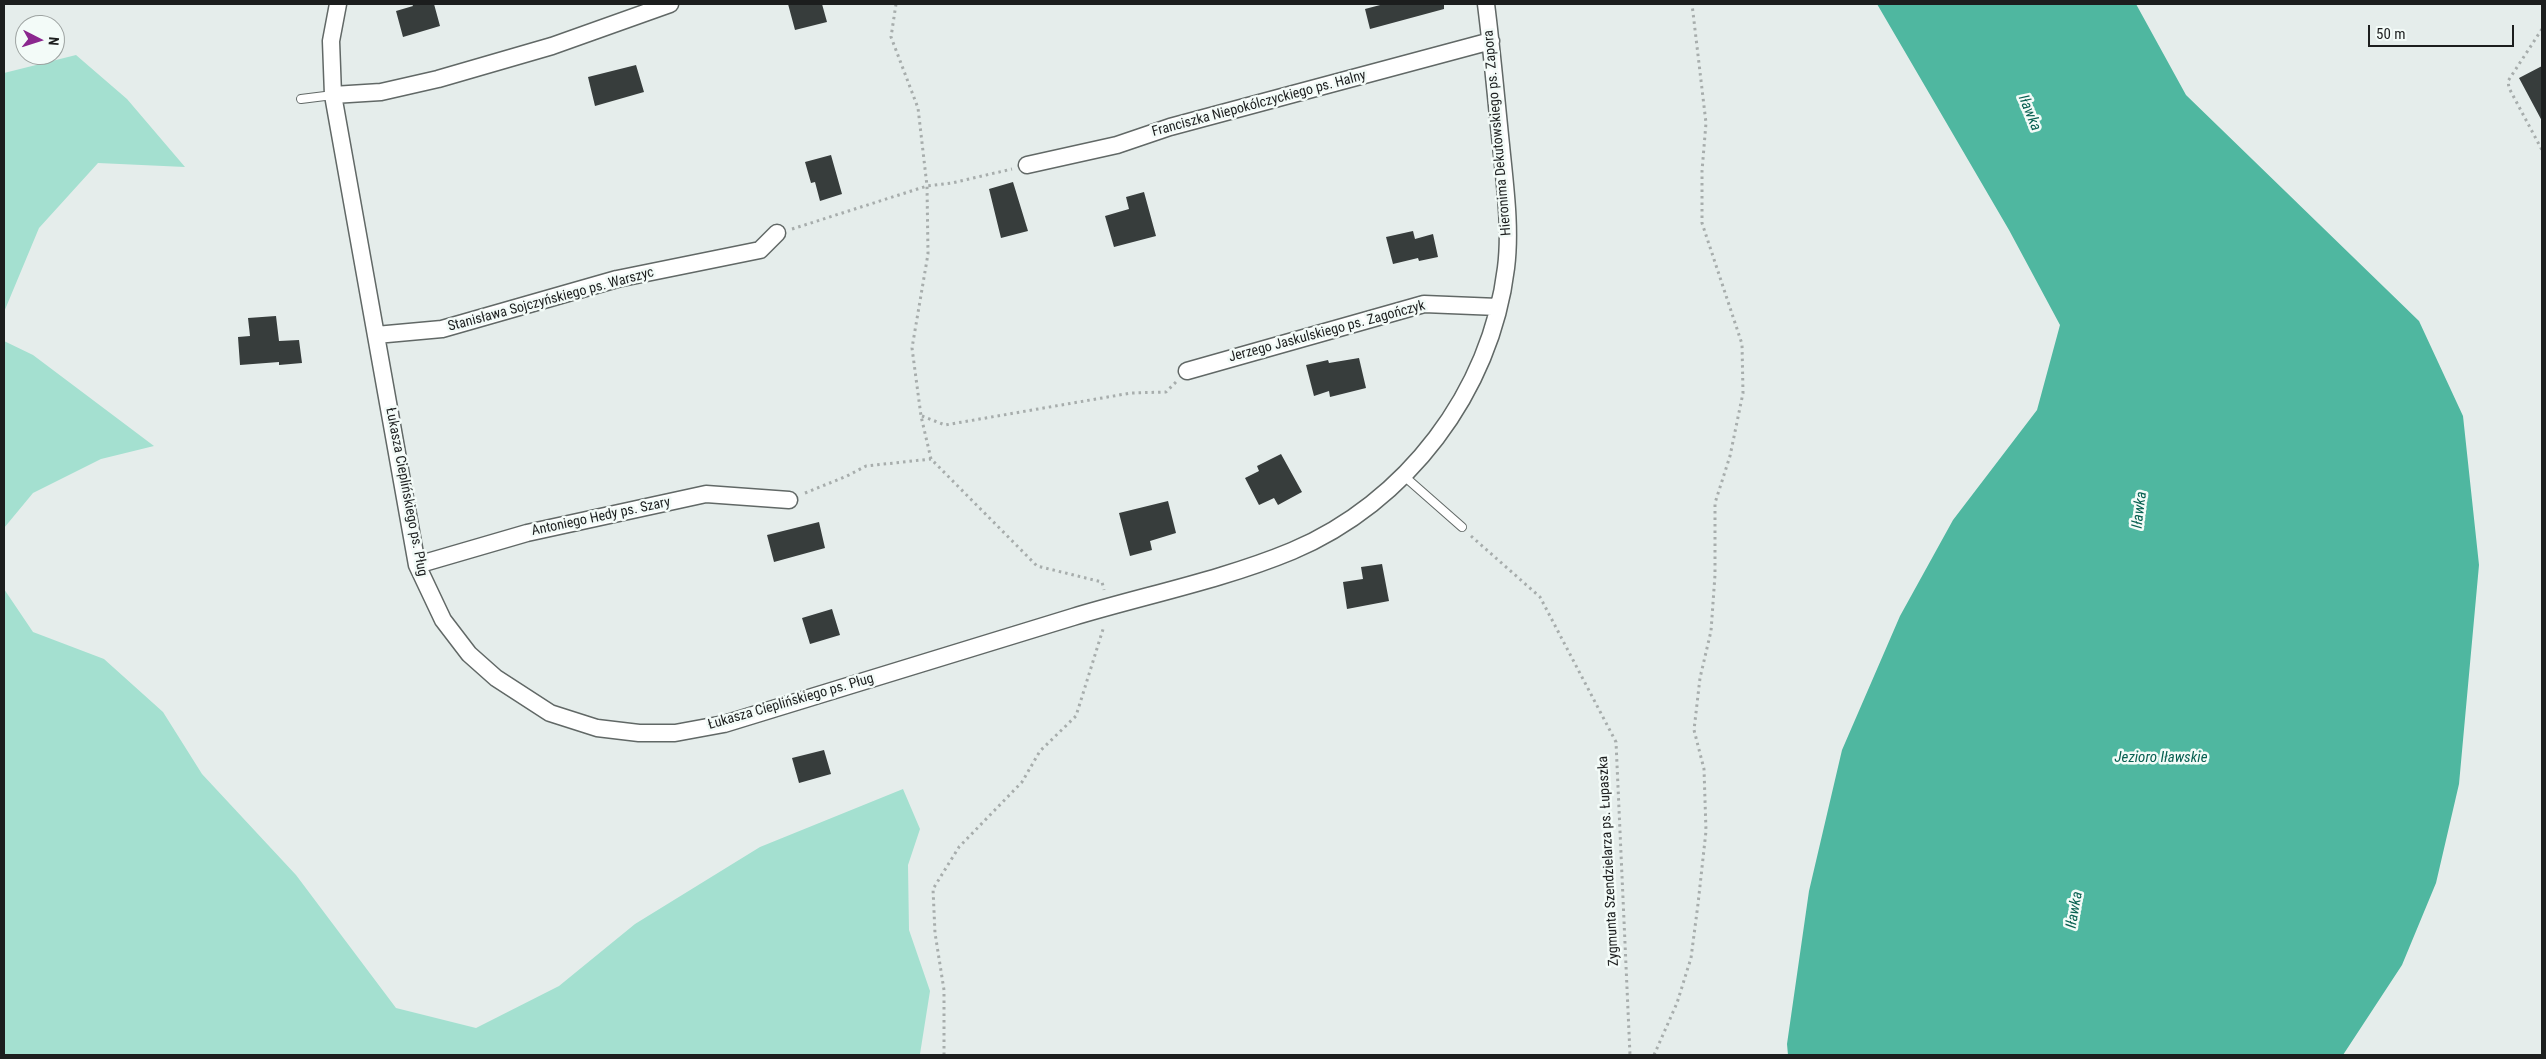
<!DOCTYPE html>
<html>
<head>
<meta charset="utf-8">
<style>
  body { margin:0 }
  #map { position:relative; width:2546px; height:1059px; overflow:hidden; background:#e5edeb; font-family:"Roboto Condensed",sans-serif }
  canvas { display:block }
  .frame { position:absolute; inset:0; border:5px solid #1c1e1e; pointer-events:none }
  .north { position:absolute; left:15px; top:15px; width:50px; height:50px; box-sizing:border-box; background:#f3fbf8; border:1px solid #9da3a1; border-radius:50%; rotate:95deg; font-size:14px; font-weight:700; line-height:20px; text-align:center; color:#1c1e1e }
  .north::after { content:''; display:block; margin:auto; width:18px; height:22px; background:#8b278f; clip-path:polygon(50% 0,100% 100%,50% 72%,0 100%) }
  .scale { position:absolute; left:2368px; top:25px; width:146px; height:22px; box-sizing:border-box; border:2px solid #1c1e1e; border-top:0; padding-left:6px; font-size:15px; line-height:18px; white-space:nowrap; color:#1c1e1e; -webkit-text-stroke:4px #f3fbf8; paint-order:stroke }
</style>
</head>
<body>
<div id="map">
<canvas width="2546" height="1059"></canvas>
<div class="frame"></div>
<div class="north">N</div>
<div class="scale">50 m</div>
</div>
<script>
const ctx = document.querySelector('canvas').getContext('2d');
ctx.lineJoin = 'round';
function fillPath(path, color) {
  ctx.fillStyle = color;
  ctx.fill(path, 'evenodd');
}
function stroke(path, color, width, dash) {
  ctx.strokeStyle = color;
  ctx.lineWidth = width;
  ctx.lineCap = dash ? 'butt' : 'round';
  ctx.setLineDash(dash || []);
  ctx.stroke(path);
}
function write(font, color, halo, rows, align = 'center') {
  ctx.font = font + ' "Roboto Condensed",sans-serif';
  ctx.lineWidth = 5;
  ctx.setLineDash([]);
  ctx.textBaseline = 'middle';
  ctx.strokeStyle = halo;
  ctx.fillStyle = color;
  for (const [text, x, y, turn = 0] of rows) {
    ctx.save();
    ctx.translate(x, y);
    ctx.rotate((+turn || 0) * Math.PI / 180);
    ctx.textAlign = isNaN(turn) ? turn : align;
    if (halo) ctx.strokeText(text, 0, 0);
    ctx.fillText(text, 0, 0);
    ctx.restore();
  }
}
const green = new Path2D(`
  M76,55L127,99L185,167L98,163L39,228L4,312V73Z
  M4,341L33,355L154,446L101,459L33,493L4,528Z
  M4,589L33,632L104,659L163,712L202,774L296,875L396,1008L476,1028L559,986L635,924L760,847L903,789L920,829L908,865L909,930L930,991L920,1054L4,1055Z`);
const water = new Path2D(`
  M1877,4H2136L2186,95L2419,321L2463,416L2479,565L2459,784L2436,883L2402,965L2343,1055H1788L1787,1044L1809,891L1842,750L1900,616L1953,520L2037,410L2060,325L2009,230Z`);
const building = new Path2D(`
  M412,4H434L440,26L403,37L396,11L413,6Z
  M788,4H822L827,22L795,30Z
  M1384,4H1444V9L1370,29L1365,9Z
  M636,65L644,92L595,106L588,77Z
  M2542,66V121L2519,78Z
  M831,155L842,194L820,201L815,182L811,183L805,162Z
  M1013,182L1028,231L1001,238L989,189Z
  M1144,192L1156,236L1114,247L1105,216L1129,209L1126,197Z
  M1413,231L1415,239L1433,234L1438,257L1419,261L1418,258L1393,264L1386,237Z
  M276,316L279,341L299,340L302,363L279,365V362L240,365L238,337L250,336L248,318Z
  M1359,358L1366,388L1330,397L1329,391L1314,396L1306,365L1328,360L1329,363Z
  M1281,454L1302,492L1278,505L1274,498L1259,505L1245,478L1259,471L1257,466Z
  M1168,501L1176,533L1150,541L1152,550L1130,556L1119,513Z
  M819,522L825,548L774,562L767,535Z
  M1382,564L1389,601L1347,609L1343,582L1363,579L1361,567Z
  M832,609L840,635L810,644L802,618Z
  M824,750L831,774L799,783L792,758Z`);
const path = new Path2D(`
  M896,4L891,37L918,108L927,186L928,254L912,348L921,416L931,459L1037,566L1102,582L1104,590
  M2542,29L2508,81L2509,88L2542,150
  M792,229L927,186L952,183L1012,169
  M922,416L945,425L1131,393L1166,392L1176,382
  M805,493L847,476L866,466L931,459
  M1471,536L1540,597L1616,742L1630,1055
  M944,1055V990L935,933L933,889L959,847L1022,782L1040,751L1076,716L1104,626
  M1654,1055L1677,1003L1691,958L1698,904L1706,831L1704,769L1694,730L1700,678L1711,631L1715,575V503L1730,456L1743,393L1742,344L1702,223V171L1706,123L1692,4`);
const service = new Path2D(`
  M301,99L333,95
  M1404,476L1462,527`);
const minor = new Path2D(`
  M338,4L331,41L333,95L417,565L443,620L469,654L496,678L550,713L597,728L639,733H675L724,724C840,688 957,653 1073,617C1146,595 1222,580 1292,551C1406,503 1491,392 1506,268C1511,228 1505,186 1501,145C1496,98 1492,51 1486,4
  M333,95L381,92L438,79L552,46L670,4
  M1027,165L1117,145L1170,127L1491,41
  M376,335L442,329L617,279L760,250L777,233
  M1187,371L1424,304L1498,307
  M417,565L527,533L706,494L789,500`);
const streetNames = [
  ["Franciszka Niepokólczyckiego ps. Halny",1259,104,-15],
  ["Hieronima Dekutowskiego ps. Zapora",1498,133,-95],
  ["Stanisława Sojczyńskiego ps. Warszyc",551,300,-15],
  ["Jerzego Jaskulskiego ps. Zagończyk",1327,332,-15],
  ["Łukasza Cieplińskiego ps. Pług",406,492,79],
  ["Antoniego Hedy ps. Szary",601,517,-12],
  ["Łukasza Cieplińskiego ps. Pług",791,702,-16],
  ["Zygmunta Szendzielarza ps. Łupaszka",1609,861,-93]
];
const waterNames = [
  ["Iławka",2029,113,68],
  ["Iławka",2140,510,-83],
  ["Jezioro Iławskie",2161,758],
  ["Iławka",2075,910,-80]
];
fillPath(green, '#a4e0d0');
fillPath(water, '#4fb7a0');
fillPath(building, '#373d3c');
stroke(service, '#616866', 10);
stroke(minor, '#616866', 19);
stroke(path, '#a7adac', 3, [2.5, 4]);
stroke(service, '#fff', 8);
stroke(minor, '#fff', 16);
write('14px', '#1c1e1e', '#f3fbf8', streetNames);
write('italic 15px', '#086051', '#f3fbf8', waterNames);
</script>
</body>
</html>
